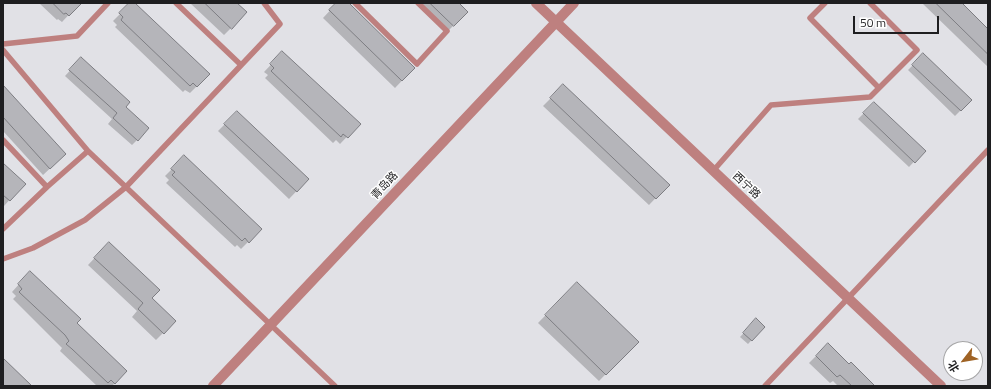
<!DOCTYPE html>
<html>
<head>
<meta charset="utf-8">
<style>
  body { margin:0 }
  #map { position:relative; width:991px; height:389px; overflow:hidden; background:#e1e1e6; font-family:"Titillium Web","Noto Sans SC",sans-serif }
  canvas { display:block }
  .frame { position:absolute; inset:0; border:4px solid #1e1e20; pointer-events:none }
  .north { position:absolute; left:943px; top:341px; width:40px; height:40px; box-sizing:border-box; background:#fff; border:1px solid #a5a5a6; border-radius:50%; rotate:239deg; font-size:11px; font-weight:700; line-height:16px; text-align:center; color:#1e1e20 }
  .north::after { content:''; display:block; margin:auto; width:14px; height:18px; background:#9f6325; clip-path:polygon(50% 0,100% 100%,50% 72%,0 100%) }
  .scale { position:absolute; left:853px; top:16px; width:86px; height:18px; box-sizing:border-box; border:2px solid #1e1e20; border-top:0; padding-left:5px; font-size:12px; line-height:14px; white-space:nowrap; color:#1e1e20; -webkit-text-stroke:3px #fff; paint-order:stroke }
</style>
</head>
<body>
<div id="map">
<canvas width="991" height="389"></canvas>
<div class="frame"></div>
<div class="north">北</div>
<div class="scale">50 m</div>
</div>
<script>
const ctx = document.querySelector('canvas').getContext('2d');
ctx.lineJoin = 'round';
function fillPath(path, color) {
  ctx.fillStyle = color;
  ctx.fill(path, 'evenodd');
}
function stroke(path, color, width, dash) {
  ctx.strokeStyle = color;
  ctx.lineWidth = width;
  ctx.lineCap = dash ? 'butt' : 'round';
  ctx.setLineDash(dash || []);
  ctx.stroke(path);
}
function write(font, color, halo, rows, align = 'center') {
  ctx.font = font + ' "Titillium Web","Noto Sans SC",sans-serif';
  ctx.lineWidth = 3;
  ctx.setLineDash([]);
  ctx.textBaseline = 'middle';
  ctx.strokeStyle = halo;
  ctx.fillStyle = color;
  for (const [text, x, y, turn = 0] of rows) {
    ctx.save();
    ctx.translate(x, y);
    ctx.rotate((+turn || 0) * Math.PI / 180);
    ctx.textAlign = isNaN(turn) ? turn : align;
    if (halo) ctx.strokeText(text, 0, 0);
    ctx.fillText(text, 0, 0);
    ctx.restore();
  }
}
const shadow = new Path2D(`
  M39,3H78L79,4L62,22L58,19L57,20Z
  M131,3H133L209,74L190,93L185,90L183,92L115,27L117,25L113,21Z
  M190,3H236L231,28L224,35Z
  M337,3H347L414,68L395,88L323,18Z
  M416,3H457L467,12L447,32Z
  M922,3H960L988,30V67Z
  M283,52L359,124L340,144L336,140L333,143L265,78L268,75L264,72Z
  M923,55L971,100L955,116L908,70Z
  M76,64L125,107L137,140L132,145L108,124L112,119L65,76Z
  M563,86L668,185L649,205L543,106Z
  M3,87L58,161L43,175L3,131Z
  M874,103L924,151L909,167L858,119Z
  M237,112L308,179L289,199L218,131Z
  M184,157L261,229L241,249L237,245L235,247L166,183L169,180L165,176Z
  M3,165L24,184L4,206L3,205Z
  M109,243L150,298L175,321L156,340L132,317L137,311L88,265Z
  M30,272L75,323L126,371L112,386H97L60,351L62,348L13,299L16,296L12,292Z
  M577,283L637,342L599,381L538,323Z
  M756,320L764,327L748,344L740,337Z
  M828,344L849,365L873,386H876H838L833,381L830,383L809,363Z`);
const building = new Path2D(`
  M53,3H82L69,16L66,13L64,14Z
  M129,3H135L210,74L197,87L193,83L190,86L121,20L123,17L119,13Z
  M205,3H237L247,12L232,29Z
  M336,3H349L415,68L402,81L329,10Z
  M430,3H459L468,12L454,26Z
  M936,3H962L988,29V54Z
  M282,51L361,124L348,138L343,134L341,137L271,71L274,68L270,64Z
  M923,53L972,100L961,111L912,65Z
  M81,57L130,102L126,107L149,128L138,141L113,118L117,113L69,70Z
  M563,84L670,185L656,199L550,98Z
  M3,85L66,154L50,169L3,117Z
  M874,102L926,151L915,163L863,113Z
  M237,111L309,179L297,192L224,124Z
  M184,155L262,229L249,243L245,238L242,241L172,175L175,172L171,169Z
  M3,163L26,184L10,201L3,195Z
  M109,242L160,290L152,298L176,321L164,334L138,309L143,303L94,258Z
  M30,271L81,319L77,323L127,371L115,384L111,380L108,383L72,349L66,344L69,341L65,335L19,292L22,289L18,284Z
  M577,282L639,342L606,375L545,315Z
  M756,318L765,327L752,341L743,333Z
  M828,343L849,364L851,362L875,386H852L840,375L837,377L816,356Z
  M3,358L32,386H3Z`);
const service = new Path2D(`
  M176,3L241,65
  M355,3L417,64L447,31L418,3
  M825,3L810,18L879,88
  M3,44L77,36L108,3
  M3,50L88,151L335,386
  M3,140L47,187
  M713,171L771,105L870,97L917,50L870,3
  M3,229L47,187L88,151
  M3,259L33,248L85,220L126,187L280,24L264,3
  M765,386L988,150`);
const tertiary = new Path2D(`
  M536,3L941,386
  M213,386L574,3`);
const streetNames = [
  ["青岛路",385,186,-47],
  ["西宁路",746,186,43]
];
fillPath(shadow, '#0003');
fillPath(building, '#b5b5ba');
stroke(building, '#7d7d82', 1);
stroke(service, '#be807f', 5.5);
stroke(tertiary, '#be807f', 10);
write('11px', '#1e1e20', '#fff', streetNames);
</script>
</body>
</html>
